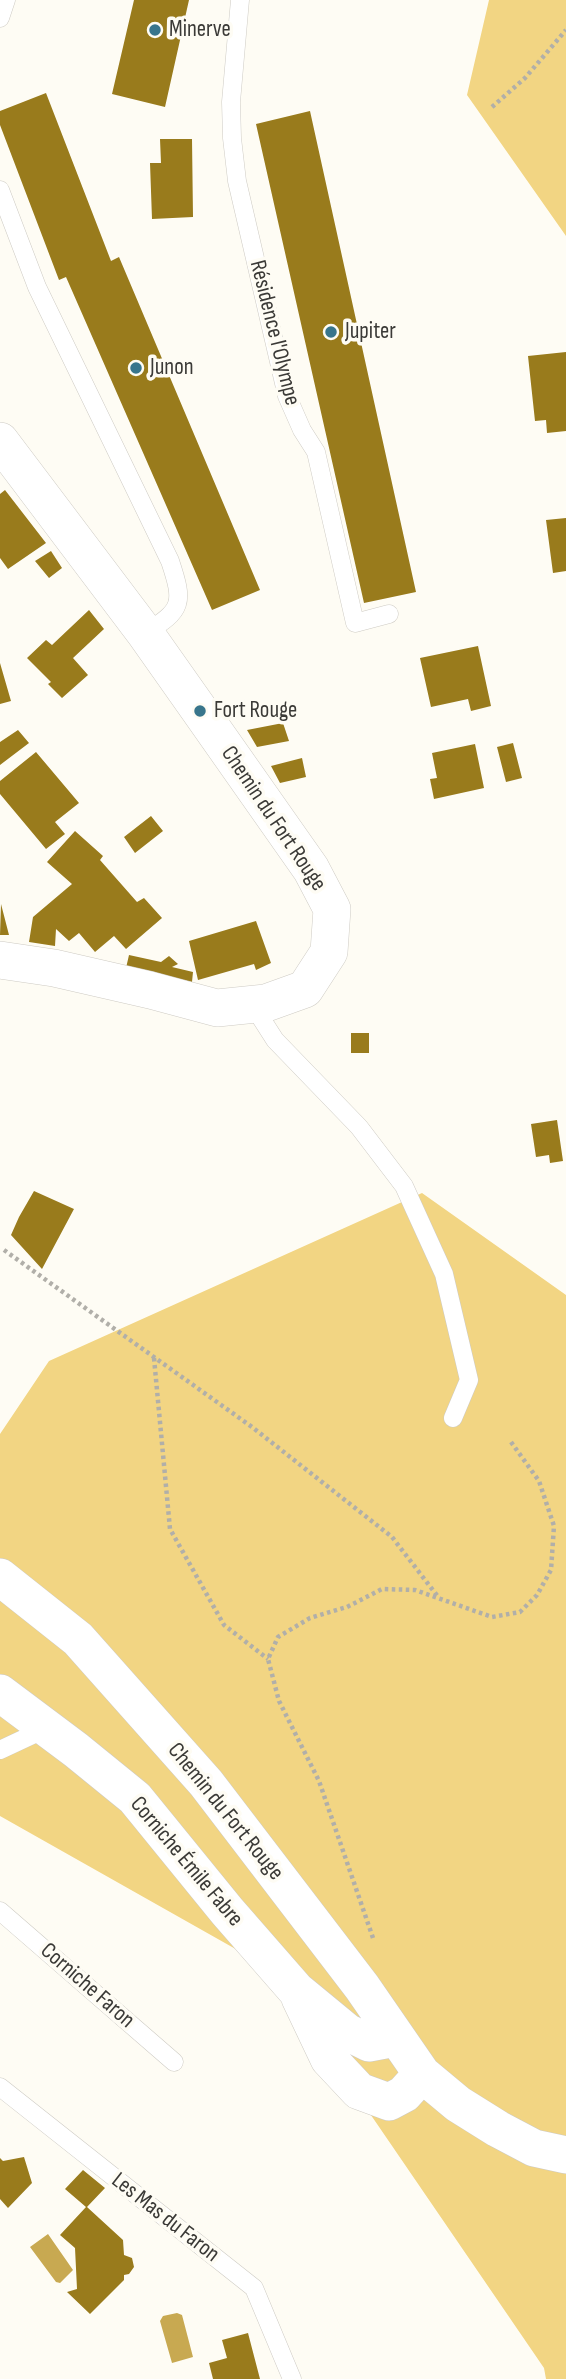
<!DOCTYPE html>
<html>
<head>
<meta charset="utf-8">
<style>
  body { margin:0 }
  canvas { display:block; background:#fefcf4 }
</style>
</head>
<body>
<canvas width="566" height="2379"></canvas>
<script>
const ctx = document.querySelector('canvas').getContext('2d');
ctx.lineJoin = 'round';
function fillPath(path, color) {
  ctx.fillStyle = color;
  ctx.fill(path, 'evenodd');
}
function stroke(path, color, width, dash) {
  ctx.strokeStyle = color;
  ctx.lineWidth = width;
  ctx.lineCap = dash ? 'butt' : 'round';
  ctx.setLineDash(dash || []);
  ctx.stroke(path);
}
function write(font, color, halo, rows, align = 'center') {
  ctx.font = font + ' "Sofia Sans Condensed",sans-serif';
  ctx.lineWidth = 7;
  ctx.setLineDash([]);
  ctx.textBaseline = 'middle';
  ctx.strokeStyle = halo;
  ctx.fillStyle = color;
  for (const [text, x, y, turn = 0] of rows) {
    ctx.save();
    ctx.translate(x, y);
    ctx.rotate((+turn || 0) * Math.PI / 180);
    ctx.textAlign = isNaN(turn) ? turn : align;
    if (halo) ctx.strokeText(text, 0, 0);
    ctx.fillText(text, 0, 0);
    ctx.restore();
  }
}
const green = new Path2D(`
  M489,0H566V236L467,95Z
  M422,1193L566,1295V2379H546L544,2368L271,1969L0,1816V1434L49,1361Z`);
const water = new Path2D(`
  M48,2234L73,2270L60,2283L56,2282L30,2247Z
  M177,2313L182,2315L193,2357L172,2363L160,2321L163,2316Z`);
const building = new Path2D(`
  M134,0H189L165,107L112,94Z
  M46,93L111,261L119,257L260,590L212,610L66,277L59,280L0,125V111Z
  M310,111L416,592L364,603L256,124Z
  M160,139H192L193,217L152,219L150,163H161Z
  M566,352V431L547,433L546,420L535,421L528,356Z
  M5,490L46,543L8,569L0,558V494Z
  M566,518V571L553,573L546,520Z
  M51,551L62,568L49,578L35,561Z
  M89,610L104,629L73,658L88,675L62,698L48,684L51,682L27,658L46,640L52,645Z
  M478,646L491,706L471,711L468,699L431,707L420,658Z
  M0,663L11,701L0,704Z
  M283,723L289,741L257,747L247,730Z
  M18,730L29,743L0,765V742Z
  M513,743L522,778L506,782L497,747Z
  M475,744L484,788L434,799L430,779L437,778L432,753Z
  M36,752L79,803L55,822L65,834L46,849L0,794V781Z
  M302,758L306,777L280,783L271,766Z
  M151,816L163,831L135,853L124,837Z
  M75,831L103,856L100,860L137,902L144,898L162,918L126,949L114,936L95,952L79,933L69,941L56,929L55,946L29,942L33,917L72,884L47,862Z
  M1,904L9,935H0Z
  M256,921L271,963L256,970L254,964L198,980L189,941Z
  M129,955L161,962L169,956L178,964L172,967L193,972L192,982L126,968Z
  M351,1033H369V1053H351Z
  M557,1120L563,1161L550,1163L549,1155L536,1157L531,1124Z
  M34,1191L74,1209L42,1269L11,1235L19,1217Z
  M24,2157L32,2183L8,2208L0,2199V2158L3,2161Z
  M83,2170L105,2188L87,2207L123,2240L124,2255L132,2258L134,2267L129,2274L124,2275V2280L90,2314L67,2292L77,2289L75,2248L60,2235L86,2207L65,2189Z
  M248,2333L260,2379H213L209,2363L227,2358L222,2340Z`);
const path = new Path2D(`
  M492,107L525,78L566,30
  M4,1250L252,1427L392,1537L439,1598
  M154,1358L170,1529L224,1625L268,1659
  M373,1938L319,1781L279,1701L268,1659L278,1637L310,1618L347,1607L382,1589L415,1590L492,1617L520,1612L537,1595L551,1570L554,1526L539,1481L511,1442`);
const lane = new Path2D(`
  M240,0L231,102L232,138L237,181L287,396L302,430L316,452L355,623L389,614
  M0,18L6,0
  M0,190L37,287L170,561C184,603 183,610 145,633
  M252,1004L275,1040L359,1127L404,1186L444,1274L469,1380L453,1418
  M0,1750L47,1728
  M0,1911L174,2062
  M0,2087L254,2288L292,2379`);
const street = new Path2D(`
  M0,441L145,633L200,711L311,869L332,909L329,952L305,989L266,1003L217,1008L150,990L54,968L0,960
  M0,1577L78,1639L206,1783L362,1987L422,2074L458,2104L498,2129L534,2148L566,2155
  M0,1693L76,1750L135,1798L227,1911L296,1990L347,2032L369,2043L385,2040L394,2034
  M300,1998L329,2059L359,2091L389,2102L404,2094L422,2074`);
const markers = [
  [155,30,7,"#38758c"],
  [331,332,7,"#38758c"],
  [136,368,7,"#38758c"],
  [200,711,7,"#38758c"]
];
const poiNames = [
  ["Minerve",169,30],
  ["Jupiter",345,332],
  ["Junon",150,368],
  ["Fort Rouge",214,711]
];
const streetNames = [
  ["Résidence l'Olympe",274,333,76],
  ["Chemin du Fort Rouge",273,819,56],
  ["Chemin du Fort Rouge",225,1812,51],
  ["Corniche Émile Fabre",186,1862,50],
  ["Corniche Faron",87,1986,41],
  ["Les Mas du Faron",165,2218,38]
];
fillPath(green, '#f2d583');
fillPath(water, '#c8a951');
fillPath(building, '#997b1c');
stroke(lane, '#cecbc4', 19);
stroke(street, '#cecbc4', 38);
stroke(path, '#b1afa9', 4.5, [3.5, 3.5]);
stroke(lane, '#fff', 18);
stroke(street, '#fff', 37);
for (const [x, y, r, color] of markers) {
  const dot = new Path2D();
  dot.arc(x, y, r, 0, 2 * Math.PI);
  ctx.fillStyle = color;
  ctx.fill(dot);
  stroke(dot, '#fefcf4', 2.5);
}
write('23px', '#3b3a37', '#fefcf4', poiNames, 'left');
write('23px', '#3b3a37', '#fefcf4', streetNames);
</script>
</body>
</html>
